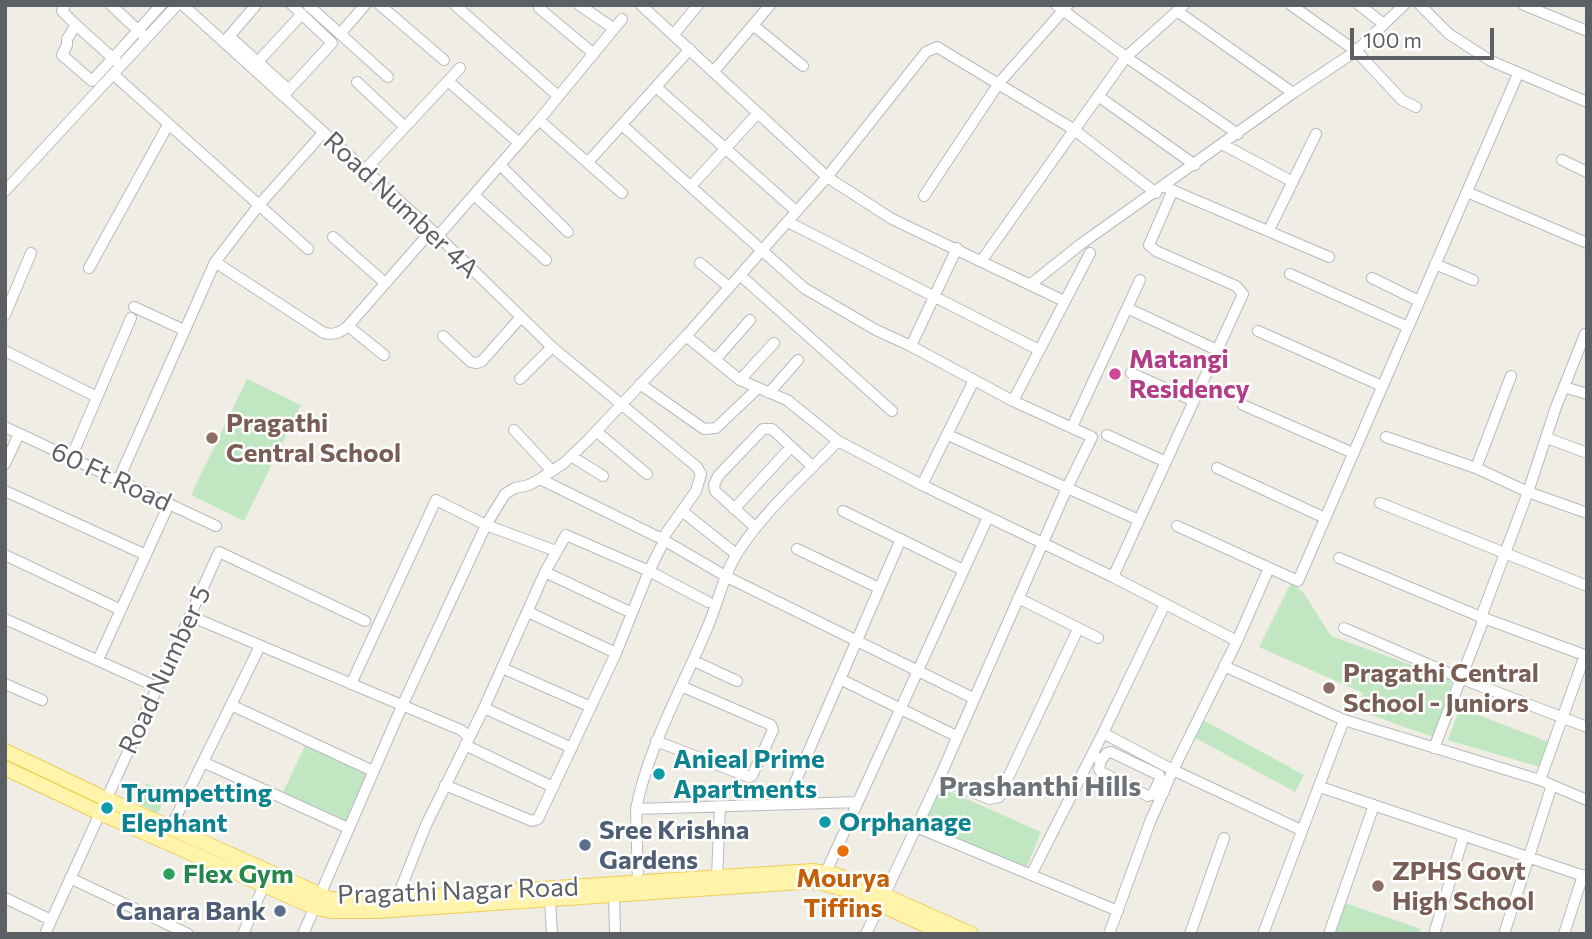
<!DOCTYPE html>
<html>
<head>
<meta charset="utf-8">
<style>
  body { margin:0 }
  #map { position:relative; width:1592px; height:939px; overflow:hidden; background:#efede4; font-family:Commissioner,sans-serif }
  canvas { display:block }
  .frame { position:absolute; inset:0; border:7px solid #5c6065; pointer-events:none }
  .scale { position:absolute; left:1350px; top:28px; width:144px; height:32px; box-sizing:border-box; border:4px solid #5c6065; border-top:0; padding-left:9px; font-size:21px; line-height:24px; white-space:nowrap; color:#5c6065; -webkit-text-stroke:5px #fff; paint-order:stroke }
</style>
</head>
<body>
<div id="map">
<canvas width="1592" height="939"></canvas>
<div class="frame"></div>
<div class="scale">100 m</div>
</div>
<script>
const ctx = document.querySelector('canvas').getContext('2d');
ctx.lineJoin = 'round';
function fillPath(path, color) {
  ctx.fillStyle = color;
  ctx.fill(path, 'evenodd');
}
function stroke(path, color, width, dash) {
  ctx.strokeStyle = color;
  ctx.lineWidth = width;
  ctx.lineCap = dash ? 'butt' : 'round';
  ctx.setLineDash(dash || []);
  ctx.stroke(path);
}
function write(font, color, halo, rows, align = 'center') {
  ctx.font = font + ' Commissioner,sans-serif';
  ctx.lineWidth = 5;
  ctx.setLineDash([]);
  ctx.textBaseline = 'middle';
  ctx.strokeStyle = halo;
  ctx.fillStyle = color;
  for (const [text, x, y, turn = 0] of rows) {
    ctx.save();
    ctx.translate(x, y);
    ctx.rotate((+turn || 0) * Math.PI / 180);
    ctx.textAlign = isNaN(turn) ? turn : align;
    if (halo) ctx.strokeText(text, 0, 0);
    ctx.fillText(text, 0, 0);
    ctx.restore();
  }
}
const green = new Path2D(`
  M247,379L301,405L244,521L191,495Z
  M1291,583L1303,592L1331,636L1453,680L1433,737L1357,710L1363,693L1259,647Z
  M1460,708L1551,743L1540,767L1448,740Z
  M1201,719L1304,775L1295,792L1192,736Z
  M306,744L368,773L345,821L283,792Z
  M146,783L167,792L158,813L137,803Z
  M937,786L1041,832L1025,871L920,825Z
  M1345,903L1421,929L1419,934H1335Z`);
const minor = new Path2D(`
  M65,5L62,11L76,25L67,39V45L62,55L92,81L161,5
  M111,5L142,34
  M183,5L438,236L552,347L697,467L701,474L696,491L662,539
  M308,5L388,77
  M380,5L444,60
  M455,5L558,96
  M579,5L613,28
  M641,5L827,177L892,219L1064,301
  M1056,5L1126,57L1238,134
  M1291,5L1356,51L1402,100L1416,107
  M1359,5L1384,24
  M1420,5L1449,34L1491,61L1587,102
  M1524,5L1587,31
  M539,8L594,54
  M1177,11L1293,93
  M76,25L116,61
  M753,25L803,66
  M340,34L365,5
  M674,34L698,5
  M229,36L289,90
  M226,40L256,5
  M254,66L302,14
  M714,71L770,5
  M113,74L308,249
  M448,81L519,143
  M357,82L405,127
  M656,87L796,211
  M283,96L332,43L292,5
  M1098,96L1195,165
  M539,120L622,193
  M622,125L804,288L876,330L911,346L1013,401L1092,437L1067,488L939,779L866,934
  M1222,144L1293,182
  M1562,160L1587,172
  M589,161L690,49
  M500,165L568,232
  M365,170L460,68
  M691,186L758,113
  M1167,188L1329,257
  M5,191L177,5
  M1467,192L1587,243
  M474,195L546,260
  M924,196L999,83L1068,5
  M788,222L1039,350
  M1269,230L1316,134
  M438,236L539,120L622,19
  M333,237L384,282
  M982,260L1126,57L1184,5
  M215,262L324,333C334,335 340,333 348,326L432,230
  M700,263L729,287
  M1435,264L1473,280
  M89,268L168,125
  M1290,274L1408,327
  M740,275L892,411
  M1372,278L1419,301
  M1031,284L1081,244L1293,93L1356,51L1404,5
  M134,307L184,330
  M1127,308L1217,350
  M5,315L31,253
  M348,326L384,355
  M1258,331L1382,386
  M443,336L471,362L477,363L482,361L521,317
  M686,336L740,380L787,400L838,441L922,485L1113,577L1237,641
  M911,346L957,248
  M5,351L97,397
  M715,360L750,320
  M1131,373L1194,401
  M520,379L552,347
  M740,380L774,343
  M640,384L704,429L716,428L757,389
  M1564,387L1587,394
  M769,393L798,360
  M1013,401L1090,253
  M1243,405L1353,453
  M5,427L216,526
  M1072,427L1140,280
  M514,430L552,471
  M596,431L647,474
  M948,435L1139,520
  M1107,435L1166,462
  M1386,437L1476,468L1528,492L1587,513
  M1547,438L1587,453
  M571,456L603,476
  M71,458L131,318
  M5,464L19,434
  M1217,468L1325,518
  M1476,468L1511,376
  M540,479L662,539L727,577L973,698
  M118,481L215,262L259,205L323,133
  M922,485L974,380
  M5,491L146,555
  M1380,503L1587,586
  M734,509L791,447
  M682,511L736,554
  M843,511L963,570
  M1177,526L1298,581L1518,74
  M755,527L715,491L714,485L718,476L763,429H772L813,467
  M797,549L879,588
  M5,555L121,610
  M1339,558L1481,617L1587,656
  M545,572L632,613
  M1113,577L1243,294L1236,286L1156,251L1149,245L1173,190
  M1018,598L1098,638
  M528,612L616,653
  M190,616L461,730L469,737
  M5,619L157,687
  M1344,628L1460,678L1587,727
  M98,660L169,504
  M694,661L737,681
  M1224,666L1344,720L1540,780L1587,800
  M502,668L591,707
  M840,679L956,736
  M5,684L42,700
  M351,684L436,500L486,525L556,551
  M231,705L373,771
  M484,708L572,748
  M1103,733L1173,770L1301,830
  M656,741L749,777L752,776L773,730L771,725L681,686
  M465,745L553,787
  M1434,748L1482,624L1481,617L1528,492L1556,407L1585,334
  M1092,755L1101,760L1099,769L1101,772L1148,796L1152,795L1156,788L1164,792
  M1101,760L1107,753L1111,752L1159,775L1160,779L1156,788
  M203,762L348,828
  M939,779L990,799L999,797L1078,629
  M1540,780L1585,655
  M445,785L532,821L538,819L616,653L649,571L664,541
  M1320,787L1587,877
  M786,803L901,539
  M636,809C649,744 683,687 708,626C718,603 724,573 738,552C765,510 804,477 838,441
  M171,827L260,646
  M916,827L1118,911
  M826,872L988,517
  M1031,875L1103,733L1165,604
  M70,878L188,934
  M717,878L720,806
  M638,882L636,809L858,802
  M614,896L615,934
  M5,898L51,920
  M397,898L426,825L484,708L545,572L566,535L649,571L708,602
  M550,900L552,934
  M45,934L219,552L365,621
  M243,934L264,885
  M303,934L402,706L486,525L505,494L515,488L529,485L540,479L564,463L588,440L686,336L827,177L926,52L937,47L1073,129L1156,193
  M1109,934L1150,822L1173,770L1237,641L1269,568
  M1190,934L1224,838
  M1263,934L1344,720
  M1329,934L1374,805
  M1434,934L1464,835
  M1504,934L1552,785
  M1564,934L1583,875`);
const major = new Path2D(`
  M5,751L106,799L330,899L373,900L813,871L836,875L854,882L971,934
  M5,768L100,813L314,907L331,911H377L815,881L851,891L945,934`);
const markers = [
  [1115,374,7,"#d1479c"],
  [212,438,7,"#8d6e63"],
  [1329,688,7,"#8d6e63"],
  [659,774,7,"#0f9aa8"],
  [107,808,7,"#0f9aa8"],
  [825,822,7,"#0f9aa8"],
  [585,845,7,"#5c6f8a"],
  [843,851,7,"#e8710a"],
  [169,874,7,"#2e9e5b"],
  [1378,886,7,"#8d6e63"],
  [280,911,7,"#5c6f8a"]
];
const streetNames = [
  ["Road Number 4A",401,205,43],
  ["60 Ft Road",111,477,25],
  ["Road Number 5",165,670,-65],
  ["Pragathi Nagar Road",458,891,-2]
];
const hotelNames = [
  ["Matangi",1129,359],
  ["Residency",1129,389]
];
const educationNames = [
  ["Pragathi",226,423],
  ["Central School",226,453],
  ["Pragathi Central",1343,673],
  ["School - Juniors",1343,703],
  ["ZPHS Govt",1392,871],
  ["High School",1392,901]
];
const cultureNames = [
  ["Anieal Prime",673,759],
  ["Apartments",673,789],
  ["Trumpetting",121,793],
  ["Elephant",121,823],
  ["Orphanage",839,822]
];
const serviceNames = [
  ["Sree Krishna",599,830],
  ["Gardens",599,860],
  ["Canara Bank",266,911,"right"]
];
const leisureNames = [
  ["Flex Gym",183,874]
];
const foodNames = [
  ["Mourya",843,878],
  ["Tiffins",843,908]
];
const neighbourhoodNames = [
  ["Prashanthi Hills",1040,787]
];
fillPath(green, '#c1e6c2');
stroke(minor, '#b7babe', 12);
stroke(major, '#f2cc5a', 16);
stroke(minor, '#fff', 10);
stroke(major, '#fff4a9', 14);
for (const [x, y, r, color] of markers) {
  const dot = new Path2D();
  dot.arc(x, y, r, 0, 2 * Math.PI);
  ctx.fillStyle = color;
  ctx.fill(dot);
  stroke(dot, '#fff', 2.5);
}
write('26px', '#5c6065', '#fff', streetNames);
write('bold 26px', '#b23c85', '#fff', hotelNames, 'left');
write('bold 26px', '#785e54', '#fff', educationNames, 'left');
write('bold 26px', '#0d838f', '#fff', cultureNames, 'left');
write('bold 26px', '#4e5e75', '#fff', serviceNames, 'left');
write('bold 26px', '#27864d', '#fff', leisureNames, 'left');
write('bold 26px', '#c56008', '#fff', foodNames);
write('bold 28px', '#6d7277', '#fff', neighbourhoodNames);
</script>
</body>
</html>
